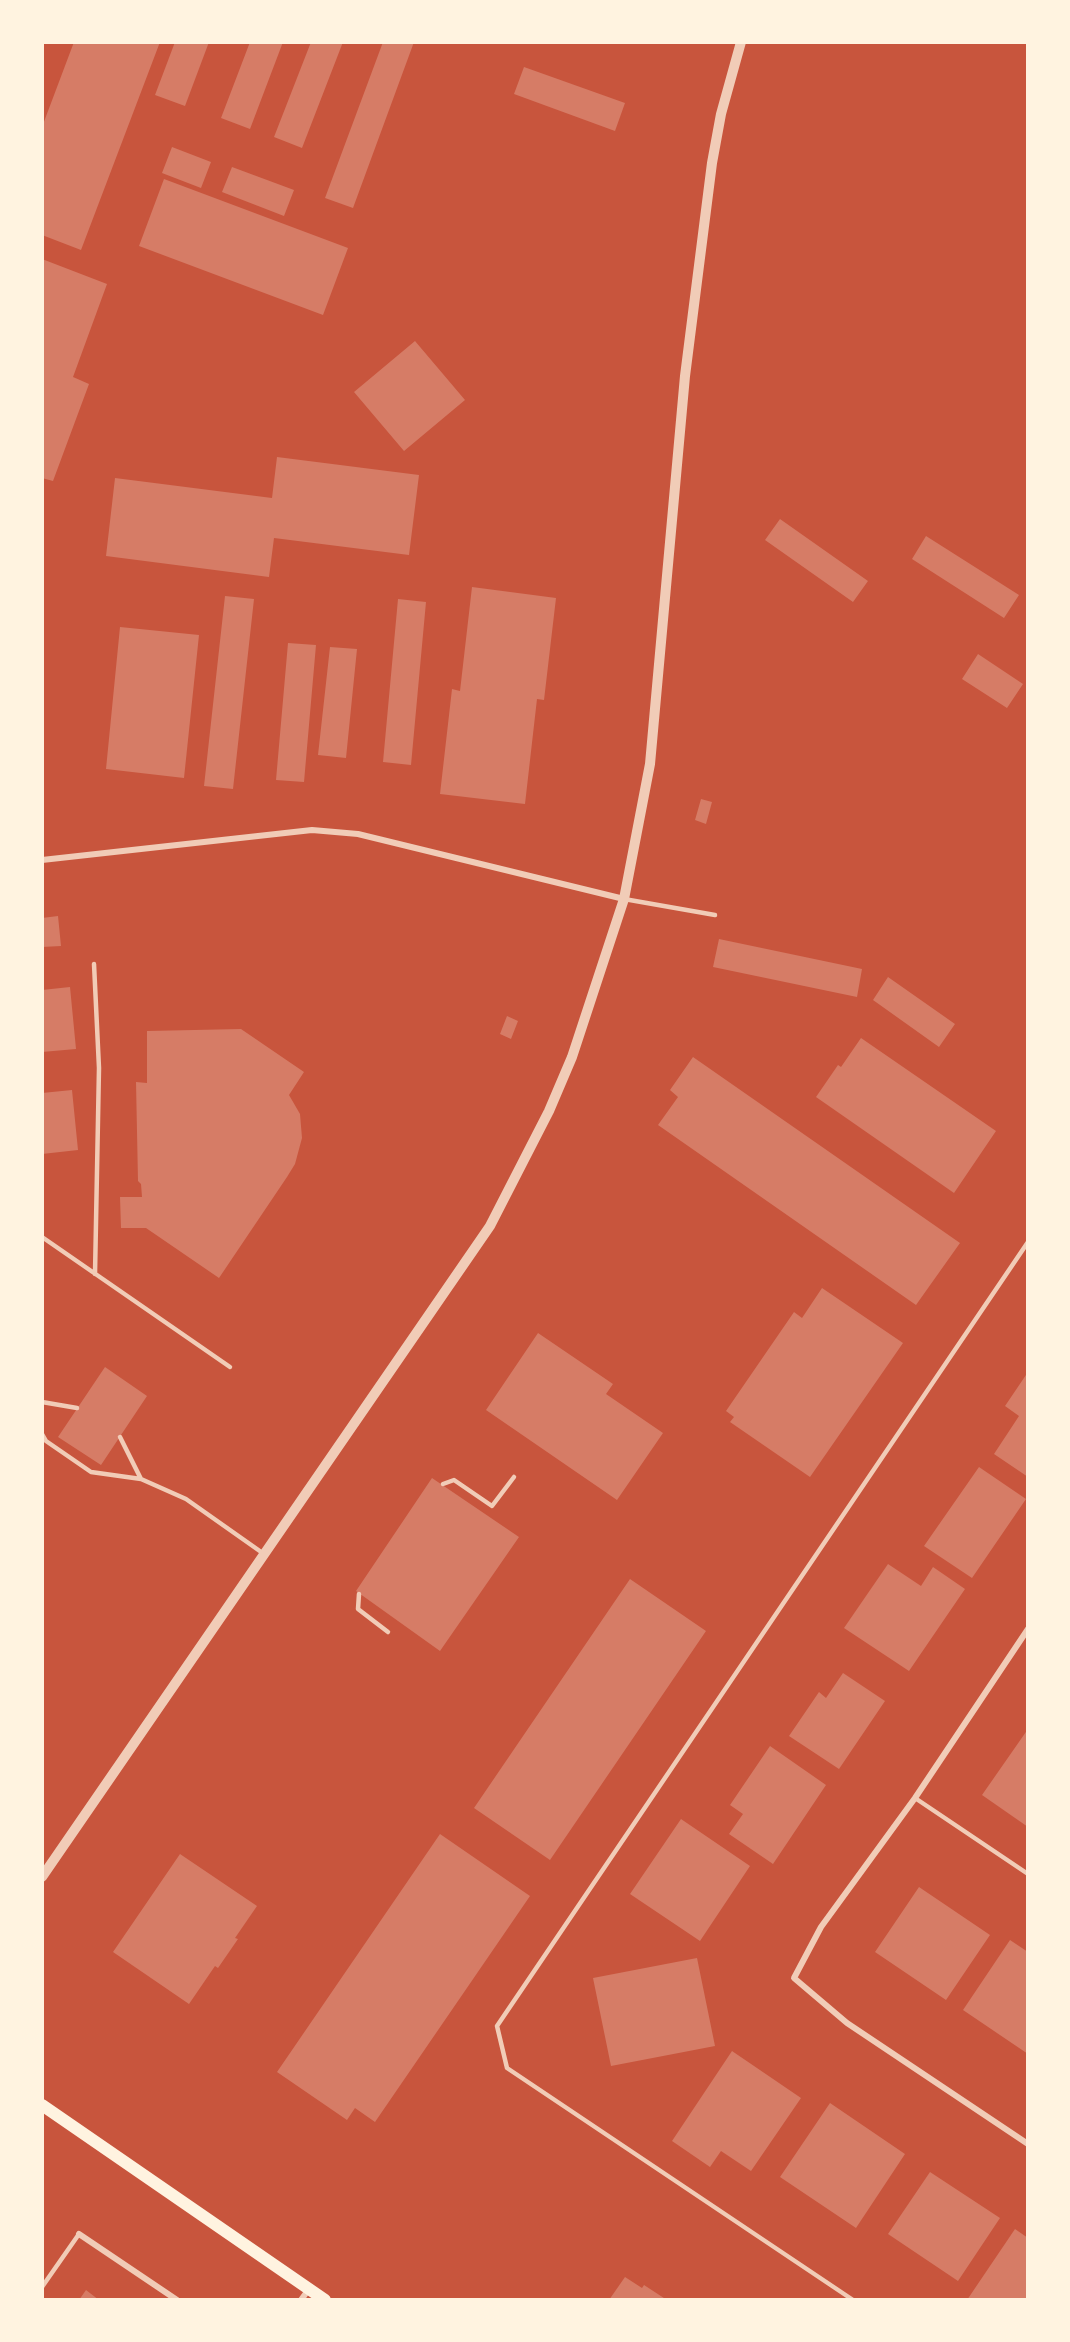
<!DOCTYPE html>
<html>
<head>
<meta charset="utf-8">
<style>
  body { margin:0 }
  #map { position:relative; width:1070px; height:2342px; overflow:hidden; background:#c8553d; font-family:"Asap Condensed",sans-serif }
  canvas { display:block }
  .frame { position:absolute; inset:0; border:44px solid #fff3e0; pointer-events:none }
</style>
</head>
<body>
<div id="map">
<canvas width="1070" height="2342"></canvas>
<div class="frame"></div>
</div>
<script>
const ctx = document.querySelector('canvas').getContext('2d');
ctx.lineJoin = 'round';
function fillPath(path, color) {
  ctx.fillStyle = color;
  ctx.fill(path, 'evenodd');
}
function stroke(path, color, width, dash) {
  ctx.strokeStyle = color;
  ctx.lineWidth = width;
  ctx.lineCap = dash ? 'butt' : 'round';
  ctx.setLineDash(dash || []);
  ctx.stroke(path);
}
const building = new Path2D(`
  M74,42H160L81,250L42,235V127Z
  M175,42H209L185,106L155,95Z
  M250,42H283L250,129L221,118Z
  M311,42H343L302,148L274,137Z
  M383,42H414L353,208L325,198Z
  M524,67L625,103L615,131L514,94Z
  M172,147L211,162L201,188L162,173Z
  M232,167L294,190L284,216L222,192Z
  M164,179L348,248L323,315L139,246Z
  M42,259L107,284L73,377L89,384L53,481L42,478Z
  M415,341L465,400L404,451L354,392Z
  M277,457L419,475L409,555L274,538L269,577L106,556L115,478L272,498Z
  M780,519L868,581L853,602L765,540Z
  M926,536L1019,595L1004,618L912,559Z
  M472,587L556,598L544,700L537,699L525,804L440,794L452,689L460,691Z
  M225,596L254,599L233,789L204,786Z
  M398,599L426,602L411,765L383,762Z
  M120,627L199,635L184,778L106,769Z
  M288,643L316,645L304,782L276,780Z
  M330,647L357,649L346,758L318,755Z
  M978,654L1023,684L1007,708L962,679Z
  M701,799L712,802L706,824L695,820Z
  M58,916L61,946L42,947V918Z
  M719,939L862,969L857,997L713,967Z
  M888,977L955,1024L939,1047L873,1000Z
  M70,987L76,1049L42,1052V990Z
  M507,1016L518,1021L511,1039L500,1034Z
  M241,1029L304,1072L289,1095L300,1114L302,1138L295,1164L287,1177L219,1278L146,1228H121L120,1197H142L141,1184L138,1181L136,1082L147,1083V1031Z
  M861,1038L996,1131L954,1193L816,1097L838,1065L841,1067Z
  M693,1057L960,1243L916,1305L658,1125L678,1097L670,1090Z
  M72,1090L78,1150L42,1154V1093Z
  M822,1288L903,1343L810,1477L730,1422L734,1417L726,1411L794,1312L802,1318Z
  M538,1333L613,1384L606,1394L663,1433L617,1500L486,1410Z
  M105,1367L147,1396L101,1465L58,1437Z
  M1028,1372V1477L994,1454L1019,1416L1005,1406Z
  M979,1467L1026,1499L972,1578L924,1546Z
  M432,1478L519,1537L440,1651L356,1591Z
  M888,1564L921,1586L933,1567L965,1589L909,1671L844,1628Z
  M630,1579L706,1631L550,1860L474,1808Z
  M843,1673L885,1701L839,1769L789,1736L819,1692L826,1698Z
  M1028,1729V1827L982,1795Z
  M770,1746L826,1785L773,1864L729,1834L743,1814L730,1805Z
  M681,1819L750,1866L700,1941L630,1894Z
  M440,1834L530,1896L375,2122L355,2108L347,2120L277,2072Z
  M180,1854L257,1906L235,1938L238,1939L218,1968L215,1966L189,2004L113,1952Z
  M919,1887L990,1935L946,2000L875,1952Z
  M1010,1940L1028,1952V2054L963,2010Z
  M697,1958L715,2046L611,2066L593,1978Z
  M732,2051L801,2098L751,2171L721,2151L710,2167L672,2141Z
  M830,2103L905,2154L856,2228L780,2177Z
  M930,2172L1000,2218L958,2281L888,2234Z
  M1015,2229L1028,2238V2300H967Z
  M625,2277L642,2288L644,2285L667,2300H609Z
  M86,2290L99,2300H79Z`);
const service = new Path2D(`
  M624,899L715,915
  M94,964L99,1068L95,1274
  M42,1237L230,1367
  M42,1402L77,1408
  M42,1434L46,1441L91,1472L141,1479L186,1499L264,1554
  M120,1437L141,1479
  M443,1484L454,1480L492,1506L514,1477
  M359,1594L358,1609L388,1632
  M915,1798L1028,1874
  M42,2287L79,2234
  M853,2300L507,2068L497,2026L1028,1242`);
const minor = new Path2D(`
  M42,860L312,830L358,834L624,899
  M1028,1629L915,1798L821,1927L794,1978L847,2023L1028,2144
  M79,2234L177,2300
  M301,2300L309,2289`);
const tertiary = new Path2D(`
  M42,1877L490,1226L549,1111L572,1057L624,899L650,764L685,376L712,163L721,114L741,42`);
const secondary = new Path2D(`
  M42,2105L325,2300`);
fillPath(building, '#d67c66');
stroke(service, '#f1ccb7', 4.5);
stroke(minor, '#f1ccb7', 6);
stroke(tertiary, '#f1ccb7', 10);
stroke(secondary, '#fff3e0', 12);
</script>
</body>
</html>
